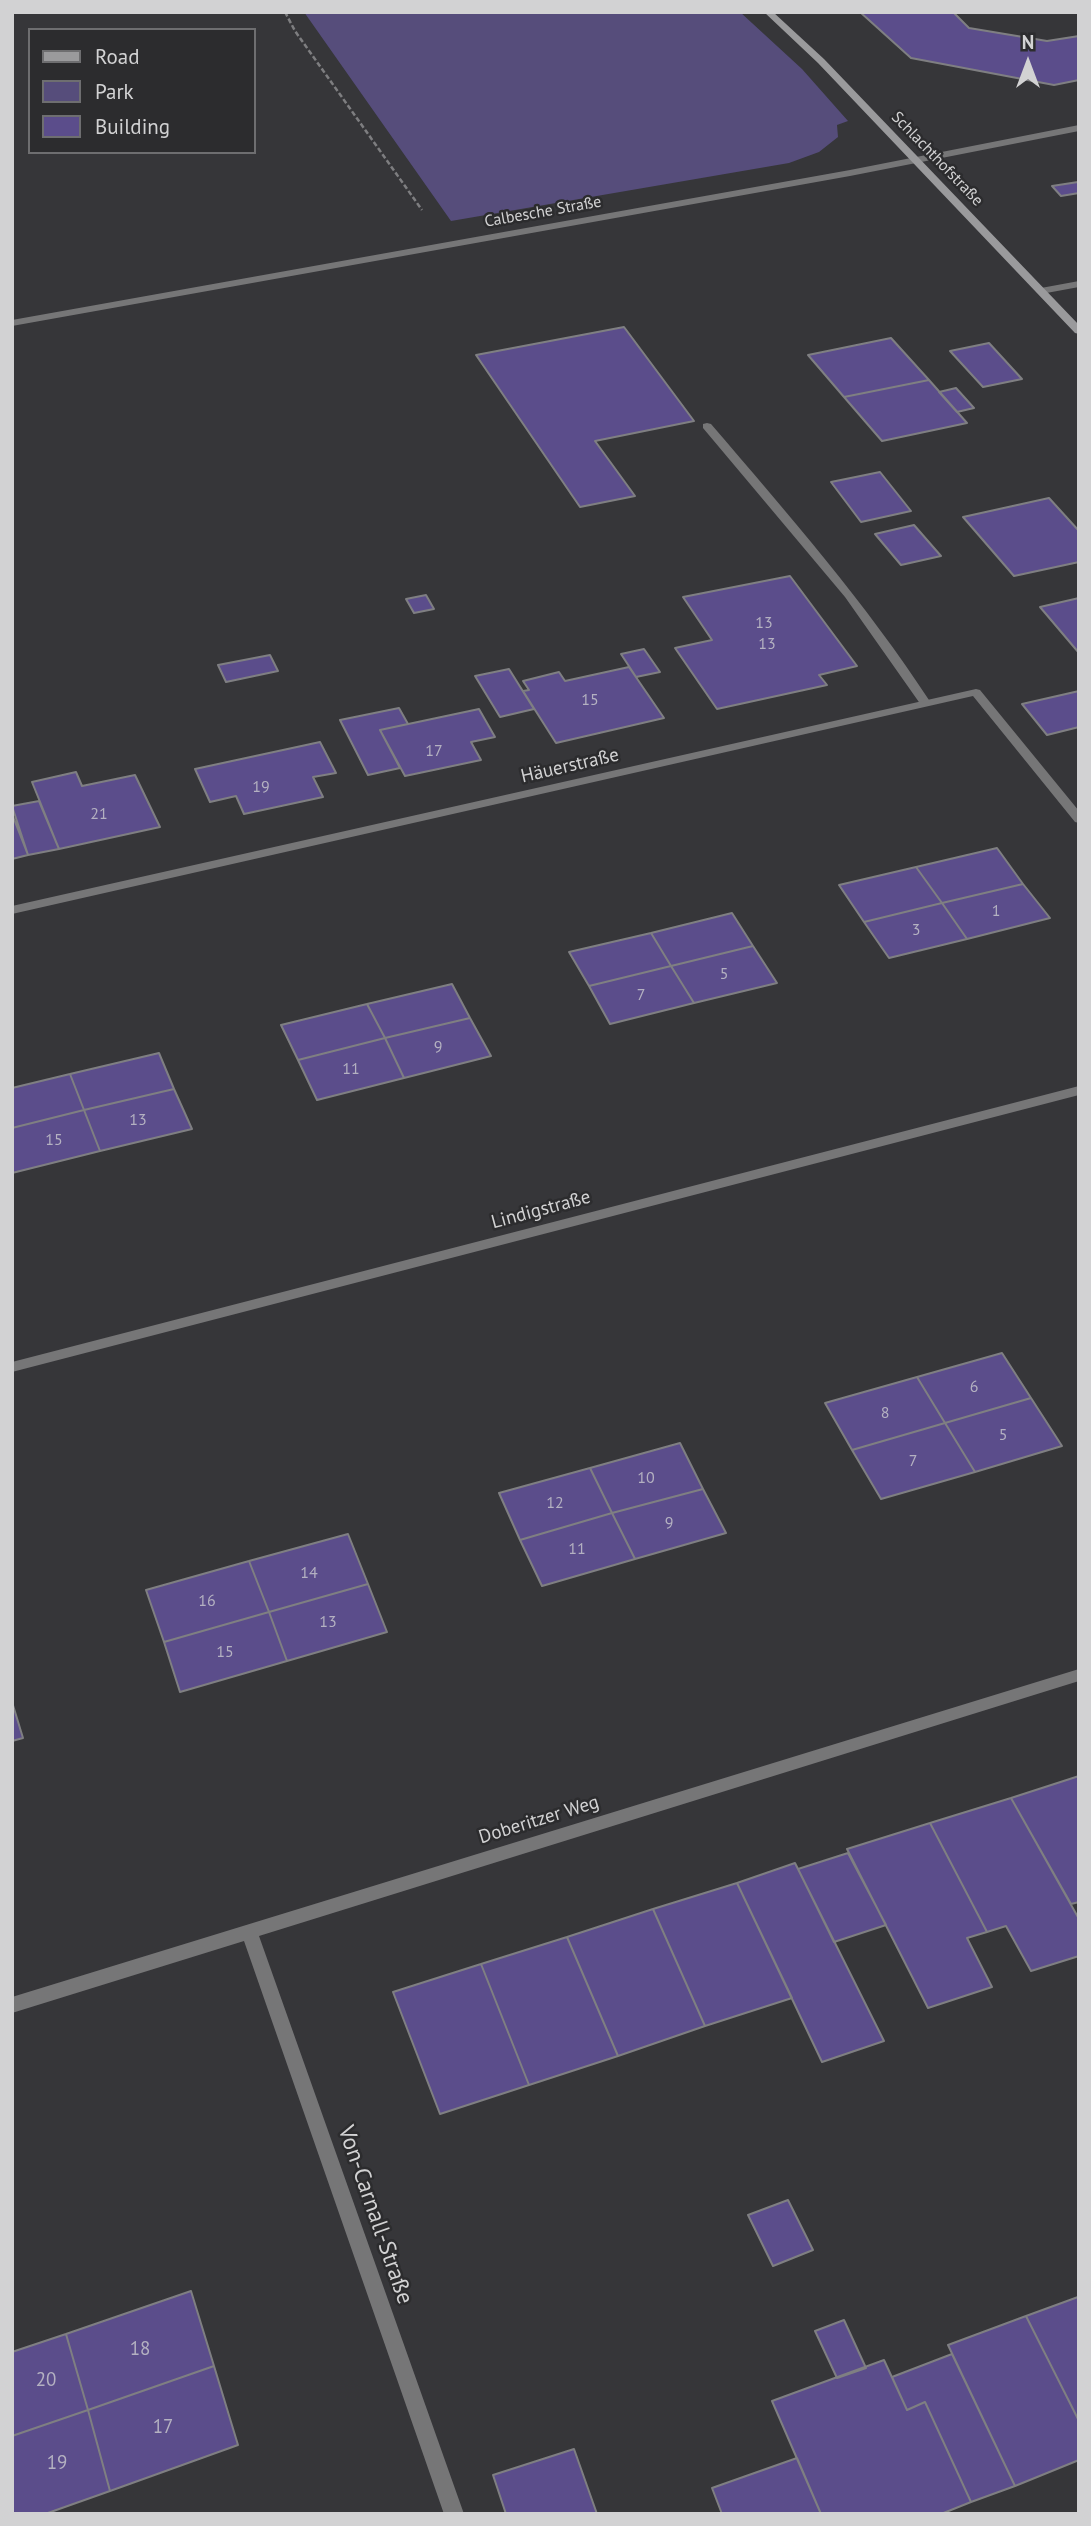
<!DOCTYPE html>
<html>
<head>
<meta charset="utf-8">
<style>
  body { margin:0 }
  #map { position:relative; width:1091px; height:2526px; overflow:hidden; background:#363639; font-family:"PT Sans",sans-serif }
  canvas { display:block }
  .frame { position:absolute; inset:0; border:14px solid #d2d2d3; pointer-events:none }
  .legend { position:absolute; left:28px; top:28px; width:228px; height:126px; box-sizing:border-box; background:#2c2c2e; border:2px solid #6e6e70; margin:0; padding:9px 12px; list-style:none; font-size:21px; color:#d2d2d3 }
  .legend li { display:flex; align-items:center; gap:14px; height:35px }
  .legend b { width:35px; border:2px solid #6e6e70 }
  .north { position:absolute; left:993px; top:28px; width:70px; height:70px; -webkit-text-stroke:5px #2c2c2e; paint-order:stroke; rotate:0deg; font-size:19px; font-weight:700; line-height:28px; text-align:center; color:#d2d2d3 }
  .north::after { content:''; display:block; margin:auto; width:24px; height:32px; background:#d2d2d3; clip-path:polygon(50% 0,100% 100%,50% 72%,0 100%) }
</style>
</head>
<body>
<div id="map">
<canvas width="1091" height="2526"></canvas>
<div class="frame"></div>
<ul class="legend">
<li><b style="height:9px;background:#9a9a9c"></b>Road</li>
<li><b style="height:19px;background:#564d7b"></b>Park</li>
<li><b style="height:19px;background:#5b4d8b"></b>Building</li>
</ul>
<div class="north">N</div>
</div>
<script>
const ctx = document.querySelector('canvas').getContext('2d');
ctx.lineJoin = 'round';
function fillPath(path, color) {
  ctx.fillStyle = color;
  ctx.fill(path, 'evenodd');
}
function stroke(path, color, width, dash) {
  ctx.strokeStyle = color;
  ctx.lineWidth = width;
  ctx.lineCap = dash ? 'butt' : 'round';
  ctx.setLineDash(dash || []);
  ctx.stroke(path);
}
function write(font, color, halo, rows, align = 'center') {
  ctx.font = font + ' "PT Sans",sans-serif';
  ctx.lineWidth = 5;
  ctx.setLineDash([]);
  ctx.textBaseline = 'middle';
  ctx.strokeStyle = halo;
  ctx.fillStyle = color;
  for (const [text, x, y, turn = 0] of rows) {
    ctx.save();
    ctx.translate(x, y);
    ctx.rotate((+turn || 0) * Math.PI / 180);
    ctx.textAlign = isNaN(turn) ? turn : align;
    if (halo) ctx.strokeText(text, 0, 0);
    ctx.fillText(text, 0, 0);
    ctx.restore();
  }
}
const green = new Path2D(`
  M304,12H740L802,69L848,121L837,125L838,137L819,152L789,163L451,221Z`);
const building = new Path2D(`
  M860,12H953L969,28L1047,41L1079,36V80L1054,85L911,58Z
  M1078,182L1079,193L1061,196L1052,186Z
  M624,327L694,421L595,441L635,496L580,507L476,355Z
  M891,338L929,380L844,397L808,355Z
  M989,343L1022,379L983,387L950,351Z
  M929,380L967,423L882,441L844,397Z
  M956,388L974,408L957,412L939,392Z
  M880,472L911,511L861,522L831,482Z
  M1049,498L1079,531V562L1014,576L963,517Z
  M914,525L941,556L901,565L875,534Z
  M790,576L857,666L819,675L827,685L717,709L675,648L712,640L683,597Z
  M426,595L434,609L414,613L406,599Z
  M1079,598V653L1040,607Z
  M644,649L660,672L636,677L621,654Z
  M270,655L278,671L226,682L218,665Z
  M629,667L664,718L556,743L523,691L529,690L523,681L559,672L565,681Z
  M509,669L534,709L500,717L475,676Z
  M1079,691V727L1047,735L1022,704Z
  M399,708L408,724L380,730L400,768L368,775L340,720Z
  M479,709L495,737L471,742L481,760L405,776L380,730Z
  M320,742L336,773L313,777L323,797L244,814L236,796L210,802L195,769Z
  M76,772L82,786L135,775L160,827L59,849L32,782Z
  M39,801L59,849L28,855L12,806Z
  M12,814L28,855L12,859Z
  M997,848L1023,884L942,903L916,867Z
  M916,867L942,903L864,922L839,885Z
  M1023,884L1050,918L967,939L942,903Z
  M942,903L967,939L889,958L864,922Z
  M732,913L753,946L671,966L651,933Z
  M651,933L671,966L589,986L569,952Z
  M753,946L777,983L694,1003L671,966Z
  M671,966L694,1003L610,1024L589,986Z
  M452,984L470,1018L385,1038L367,1004Z
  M367,1004L385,1038L298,1060L281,1025Z
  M470,1018L491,1056L404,1078L385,1038Z
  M385,1038L404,1078L317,1100L298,1060Z
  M159,1053L174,1089L84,1110L70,1074Z
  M70,1074L84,1110L12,1128V1088Z
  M174,1089L192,1129L100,1151L84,1110Z
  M84,1110L100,1151L12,1173V1128Z
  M1002,1353L1031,1398L945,1423L917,1377Z
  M917,1377L945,1423L852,1450L825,1403Z
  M1031,1398L1062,1446L975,1472L945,1423Z
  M945,1423L975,1472L881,1499L852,1450Z
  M680,1443L703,1489L612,1513L590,1468Z
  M590,1468L612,1513L520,1540L499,1493Z
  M703,1489L726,1533L635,1559L612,1513Z
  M612,1513L635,1559L542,1586L520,1540Z
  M348,1534L368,1584L269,1612L249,1561Z
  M249,1561L269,1612L164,1642L146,1590Z
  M368,1584L387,1632L287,1661L269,1612Z
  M269,1612L287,1661L180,1692L164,1642Z
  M12,1702L23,1738L12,1741Z
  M1079,1776V1902L1071,1904L1011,1798Z
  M1011,1798L1079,1919V1956L1031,1971L1006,1926L987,1932L930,1823Z
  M930,1823L987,1932L967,1938L992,1987L928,2008L847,1849Z
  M848,1853L886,1925L834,1942L798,1869Z
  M795,1863L884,2041L822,2062L737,1883Z
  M737,1883L792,1998L705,2026L653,1909Z
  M653,1909L705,2026L618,2056L567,1937Z
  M567,1937L618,2056L529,2085L481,1964Z
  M481,1964L529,2085L440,2114L393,1992Z
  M788,2200L813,2250L773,2266L748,2215Z
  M191,2291L214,2366L88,2410L66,2334Z
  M1078,2297L1079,2299V2421L1026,2316Z
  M1026,2316L1079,2421V2460L1015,2486L948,2345Z
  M844,2320L866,2368L837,2378L815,2331Z
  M66,2334L88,2410L12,2436V2352Z
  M952,2354L1015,2486L971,2502L925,2402L907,2410L892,2377Z
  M884,2360L907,2410L925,2402L971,2502L941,2514H821L772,2401Z
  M214,2366L238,2445L110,2491L88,2410Z
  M88,2410L110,2491L45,2514H12V2436Z
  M574,2449L597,2514H506L493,2475Z
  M797,2458L821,2514H722L712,2488Z`);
const path = new Path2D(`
  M285,12L295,31L422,210`);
const lane = new Path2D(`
  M1079,281V287L1041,294L1036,291L1041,288Z
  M707,423L711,424C788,514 866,603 931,703L929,705H921L845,597L703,428V424Z`);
const street = new Path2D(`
  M1079,125V131L850,176L12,326V320L850,170Z
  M976,689L980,690L1079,811V823L1075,822L973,696L12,914V906Z
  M1079,1086V1095L12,1372V1362Z
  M1079,1669V1681L259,1936L464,2514H444L244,1941L12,2013V1997Z`);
const secondary = new Path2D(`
  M764,12H773L824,59L1079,325V334L1075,333L818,63Z`);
const farStreetnames = [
  ["Schlachthofstraße",937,159,46],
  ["Calbesche Straße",543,212,-10]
];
const numberNames = [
  ["13",764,623],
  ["13",767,644],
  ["15",590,700],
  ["17",434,751],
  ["19",261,787],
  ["21",99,814],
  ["1",996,911],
  ["3",916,930],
  ["5",724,974],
  ["7",641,995],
  ["9",438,1047],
  ["11",351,1069],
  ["13",138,1120],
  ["15",54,1140],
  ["6",974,1387],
  ["8",885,1413],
  ["5",1003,1435],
  ["7",913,1461],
  ["10",646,1478],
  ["12",555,1503],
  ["9",669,1523],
  ["11",577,1549],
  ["14",309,1573],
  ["16",207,1601],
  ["13",328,1622],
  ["15",225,1652]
];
const streetNames = [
  ["Häuerstraße",570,766,-13],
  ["Lindigstraße",541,1210,-15],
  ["Doberitzer Weg",539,1820,-17]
];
const nearNumbernames = [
  ["18",140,2350],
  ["20",46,2381],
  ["17",163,2428],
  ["19",57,2464]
];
const nearStreetnames = [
  ["Von-Carnall-Straße",375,2215,71]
];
fillPath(green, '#564d7b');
fillPath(building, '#5b4d8b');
stroke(building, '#7f7f82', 2);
stroke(path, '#7e7e80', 2.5, [5, 2.5]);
fillPath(lane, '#767677');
fillPath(street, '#767677');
fillPath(secondary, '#9a9a9c');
write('16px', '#d2d2d3', '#2c2c2e', farStreetnames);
write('16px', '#b4b1c1', null, numberNames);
write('19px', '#d2d2d3', '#2c2c2e', streetNames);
write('19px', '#b4b1c1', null, nearNumbernames);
write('23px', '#d2d2d3', '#2c2c2e', nearStreetnames);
</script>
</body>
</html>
